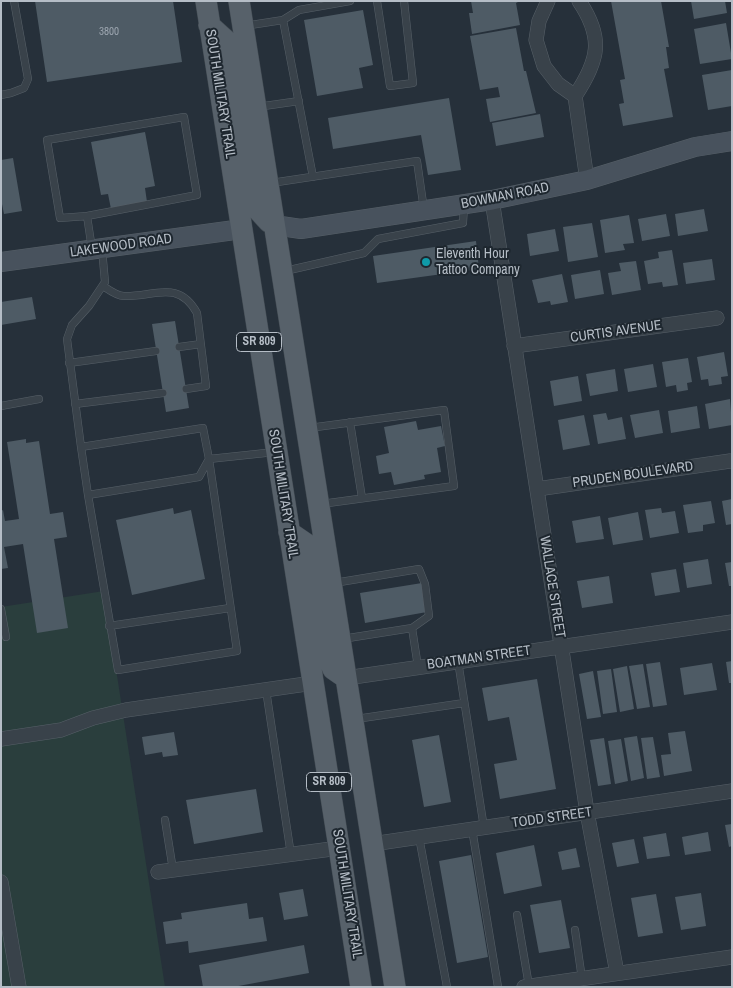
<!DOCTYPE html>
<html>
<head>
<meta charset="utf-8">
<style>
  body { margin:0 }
  #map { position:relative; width:733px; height:988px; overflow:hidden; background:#26303a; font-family:"Archivo Narrow",sans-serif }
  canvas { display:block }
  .frame { position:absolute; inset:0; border:2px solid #b5bdc6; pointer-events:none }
</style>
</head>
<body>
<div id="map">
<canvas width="733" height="988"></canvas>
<div class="frame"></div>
</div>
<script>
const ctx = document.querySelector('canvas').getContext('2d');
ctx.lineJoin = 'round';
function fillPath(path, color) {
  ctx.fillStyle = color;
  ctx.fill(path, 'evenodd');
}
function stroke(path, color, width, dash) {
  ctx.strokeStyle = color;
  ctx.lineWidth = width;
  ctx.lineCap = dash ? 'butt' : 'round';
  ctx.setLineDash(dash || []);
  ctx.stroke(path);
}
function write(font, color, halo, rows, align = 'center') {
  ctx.font = font + ' "Archivo Narrow",sans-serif';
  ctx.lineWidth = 4;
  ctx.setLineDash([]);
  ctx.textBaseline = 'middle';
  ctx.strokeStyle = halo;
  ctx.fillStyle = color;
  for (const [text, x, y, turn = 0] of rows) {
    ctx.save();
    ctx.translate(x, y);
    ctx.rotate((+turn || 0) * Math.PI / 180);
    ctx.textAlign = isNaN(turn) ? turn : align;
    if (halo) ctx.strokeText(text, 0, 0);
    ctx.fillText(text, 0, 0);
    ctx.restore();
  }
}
const green = new Path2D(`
  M104,591L165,987H1V607Z`);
const building = new Path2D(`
  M35,1H173L182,62L47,82Z
  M471,1H520L516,3L520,25L472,34L469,13H473Z
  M611,1H661L669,47H666L669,68L664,69L673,117L623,126L619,104L624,103L620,80L625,79Z
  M691,1H725L727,13L694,19Z
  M363,10L373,65L359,68L363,88L317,96L304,20Z
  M726,23L732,59L700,64L694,29Z
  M516,28L524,71H526L536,113L490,122L486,99L500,97L498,87L480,90L470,36Z
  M732,70V106L708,110L702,75Z
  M449,98L461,170L428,175L421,135L333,149L328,118Z
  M540,114L544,137L496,146L492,123Z
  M145,132L155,186L145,188L147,202L111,209L108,194L101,195L91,142Z
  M13,158L22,211L4,214L1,199V160Z
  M704,209L708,231L678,236L675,214Z
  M666,214L670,236L642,241L638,219Z
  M629,215L634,243L623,244L625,250L605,253L600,220Z
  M592,223L598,257L568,262L563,227Z
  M555,229L559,251L530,256L527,234Z
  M476,241L479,269L377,283L373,256Z
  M672,250L678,285L663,287L662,282L648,284L644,261L659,258L658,252Z
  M712,259L715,280L686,284L683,263Z
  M636,261L641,290L612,295L608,273L621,271L619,263Z
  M600,270L604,294L575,299L571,275Z
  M562,274L568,302L551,305L550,301L538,303L532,280Z
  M32,297L36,319L1,325V302Z
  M175,321L189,408L166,412L152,324Z
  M724,352L728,376L721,377L722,384L709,386L708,379L701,380L697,357Z
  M688,358L692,382L687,383L688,390L677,392L676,385L666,387L662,362Z
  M653,364L657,387L628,392L624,369Z
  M615,369L618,391L590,396L586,374Z
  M578,376L582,401L554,406L550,381Z
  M730,399L732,425L709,429L705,404Z
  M697,406L700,428L671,433L668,411Z
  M659,410L663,433L635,438L630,415Z
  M606,413L608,420L622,417L626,439L598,444L593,415Z
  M584,415L590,445L563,450L558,420Z
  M416,421L418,430L441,426L445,446L437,448L441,472L424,475L425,479L394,485L391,472L379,474L376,456L389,453L384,427Z
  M26,439V443L39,441L50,514L63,512L67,537L54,539L68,628L37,633L23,544L4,547L8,568L1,569V511L3,510L5,521L19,519L7,442Z
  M732,499V524L726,525L722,501Z
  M711,501L715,523L703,525V531L688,533L683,505Z
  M173,508L174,514L191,510L205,579L132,595L116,520Z
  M661,508L662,513L675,511L679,533L650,538L645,510Z
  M638,512L643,540L613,545L608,518Z
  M600,516L604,539L576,543L572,521Z
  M708,559L712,584L687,588L683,563Z
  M732,562V586H729L725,563Z
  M676,569L680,592L655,596L651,573Z
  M609,576L613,603L582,608L577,581Z
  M422,583L427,612L365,623L360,593Z
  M732,661V683H729L726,662Z
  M660,662L667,705L653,707L646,664Z
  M712,663L717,690L684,695L680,668Z
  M643,664L650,707L637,709L629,666Z
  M627,666L634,709L620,712L613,669Z
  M611,669L617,712L603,714L597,671Z
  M593,671L601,717L587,719L579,674Z
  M537,679L556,789L500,799L494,764L517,760L509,717L488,721L482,688Z
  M685,731L692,771L664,776L661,755L671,754L668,733Z
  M174,732L178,755L163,757L162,752L145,755L142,737Z
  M439,735L451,802L424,807L412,740Z
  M637,736L644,778L631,781L624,738Z
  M653,737L660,777L647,779L641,738Z
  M604,738L611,784L598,786L590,740Z
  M621,739L628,781L615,784L608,741Z
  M256,789L263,832L194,844L186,800Z
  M732,824V846L729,847L725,825Z
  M708,832L711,851L685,855L682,837Z
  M666,833L670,856L647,859L643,837Z
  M634,839L639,863L617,867L612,843Z
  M534,845L542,886L504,894L496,853Z
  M576,848L580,867L562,870L558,852Z
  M471,855L488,957L457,963L439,861Z
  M303,889L308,916L284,920L279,893Z
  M701,893L706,926L681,930L675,897Z
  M656,894L663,933L638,937L631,898Z
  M561,900L570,948L539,953L530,905Z
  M247,903L249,919L263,917L267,941L189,953L188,941L166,944L163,922L182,919L181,913Z
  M304,945L309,973L233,987H203L199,965Z`);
const lane = new Path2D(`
  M377,1L390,86L413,83L404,1
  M283,20L299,10L350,1
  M244,26L283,20L313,177
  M1,95L11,93L24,88L28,79L14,1
  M257,107L299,101
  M271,183L417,161L424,210
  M87,216L60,218L47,140L184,117L197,195L87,216L92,249
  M285,271L364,253L378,239L463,223L464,206
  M103,286C109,290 117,296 124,296C154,297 178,279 197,313L206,386L186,389
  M179,347L201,344
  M69,363L156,351
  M75,404L163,393
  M1,406L39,399
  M350,422L362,498
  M309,428L444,410L454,486L321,504
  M81,447L67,339L72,325L89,306L105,282L102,249
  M88,495L81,447L203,428L209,459L237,651L118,670L88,495L199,477L209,459L275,452
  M334,583L419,569L425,584L429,616L412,628
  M1,609L6,637
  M109,626L230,608
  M342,639L412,628L418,667
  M458,661L484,828
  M266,690L291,855
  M356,719L464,703
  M165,820L173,870
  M472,829L498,987
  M419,837L447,987
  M517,915L529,986
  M575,930L582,979`);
const street = new Path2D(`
  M548,1L539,21L536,40L544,66L558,84L575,96
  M579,1C604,38 599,60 575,96L587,180
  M492,200L587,812L617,973
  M514,346L717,318
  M537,489L730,461
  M346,678L732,622
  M1,739L61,730L93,718L126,710L313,683
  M372,844L732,791
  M158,872L339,848
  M1,882L19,987
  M524,987L732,957`);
const secondary = new Path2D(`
  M274,225L301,229L492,200L587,180L695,147L732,141
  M1,262L242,229`);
const primary = new Path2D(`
  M206,1L361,987
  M239,1L395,987
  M209,25L230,44L254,194L258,210L269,222
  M289,532L308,545L324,649L333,669L346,678`);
const markers = [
  [426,262,5,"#0f9aa8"]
];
const numberNames = [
  ["3800",109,32]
];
const shields = [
  [259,342,45],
  [329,782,45]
];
const shieldNames = [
  ["SR 809",259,342],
  ["SR 809",329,782]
];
const streetNames = [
  ["SOUTH MILITARY TRAIL",220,94,81],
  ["BOWMAN ROAD",505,196,-11],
  ["LAKEWOOD ROAD",121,246,-8],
  ["CURTIS AVENUE",616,332,-8],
  ["PRUDEN BOULEVARD",633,475,-8],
  ["SOUTH MILITARY TRAIL",283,494,81],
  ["WALLACE STREET",552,587,81],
  ["BOATMAN STREET",479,658,-8],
  ["TODD STREET",552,818,-8],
  ["SOUTH MILITARY TRAIL",347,894,81]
];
const poiNames = [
  ["Eleventh Hour",436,254],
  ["Tattoo Company",436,270]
];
fillPath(green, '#2a3e3d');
fillPath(building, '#4e5b65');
stroke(lane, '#576068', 8);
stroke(street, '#576068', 15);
stroke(secondary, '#576068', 20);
stroke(primary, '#424b53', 22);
stroke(lane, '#39424a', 7);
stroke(street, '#39424a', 14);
stroke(secondary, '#48525d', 19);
stroke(primary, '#57616a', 21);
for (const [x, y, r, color] of markers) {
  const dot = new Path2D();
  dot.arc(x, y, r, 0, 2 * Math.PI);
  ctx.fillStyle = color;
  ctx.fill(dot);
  stroke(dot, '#1e272f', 2);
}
write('11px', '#9ba4ae', null, numberNames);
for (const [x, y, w] of shields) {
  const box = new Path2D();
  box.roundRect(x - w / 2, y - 9.5, w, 19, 4);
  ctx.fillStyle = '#1e272f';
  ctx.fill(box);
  stroke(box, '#b5bdc6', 1);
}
write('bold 12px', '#b5bdc6', null, shieldNames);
write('14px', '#b5bdc6', '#1e272f', streetNames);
write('14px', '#b5bdc6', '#1e272f', poiNames, 'left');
</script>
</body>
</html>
